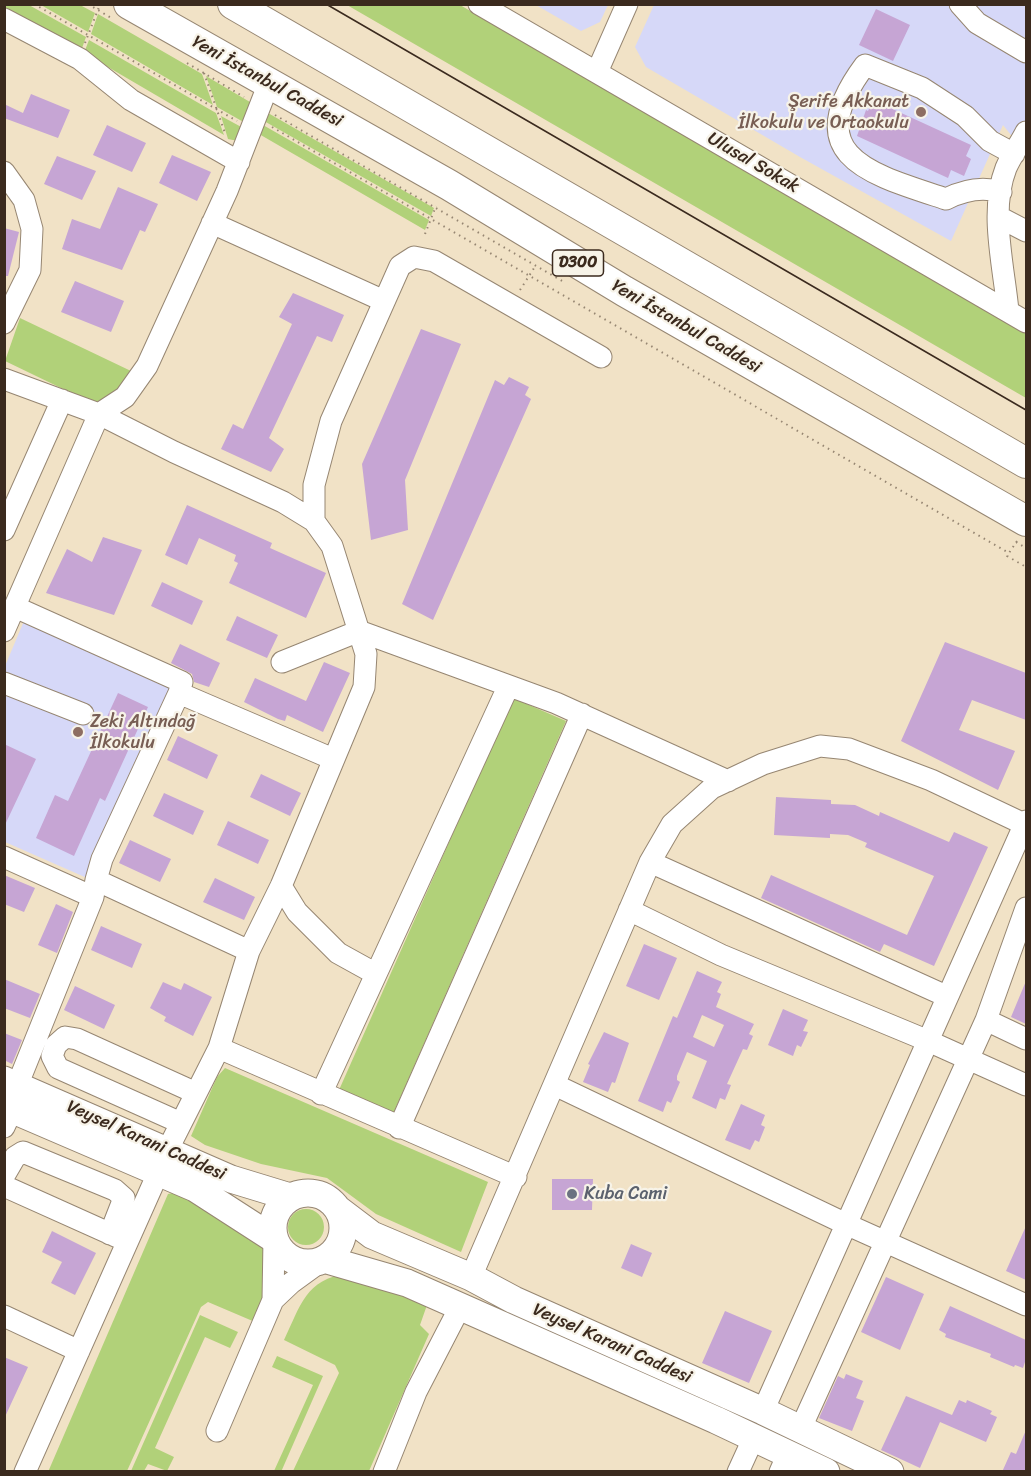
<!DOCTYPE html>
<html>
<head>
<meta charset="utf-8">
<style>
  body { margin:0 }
  #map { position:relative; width:1031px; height:1476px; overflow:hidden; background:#f1e2c6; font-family:Sriracha,sans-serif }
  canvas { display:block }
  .frame { position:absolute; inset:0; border:6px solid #3b2a1e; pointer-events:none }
</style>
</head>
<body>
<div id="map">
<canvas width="1031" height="1476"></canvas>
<div class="frame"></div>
</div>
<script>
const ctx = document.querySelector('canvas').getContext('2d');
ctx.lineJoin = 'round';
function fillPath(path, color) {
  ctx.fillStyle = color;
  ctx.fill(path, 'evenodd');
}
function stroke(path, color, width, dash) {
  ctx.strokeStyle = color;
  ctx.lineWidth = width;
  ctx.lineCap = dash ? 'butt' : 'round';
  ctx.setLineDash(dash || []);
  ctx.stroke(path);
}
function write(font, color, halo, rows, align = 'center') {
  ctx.font = font + ' Sriracha,sans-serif';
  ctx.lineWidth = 4.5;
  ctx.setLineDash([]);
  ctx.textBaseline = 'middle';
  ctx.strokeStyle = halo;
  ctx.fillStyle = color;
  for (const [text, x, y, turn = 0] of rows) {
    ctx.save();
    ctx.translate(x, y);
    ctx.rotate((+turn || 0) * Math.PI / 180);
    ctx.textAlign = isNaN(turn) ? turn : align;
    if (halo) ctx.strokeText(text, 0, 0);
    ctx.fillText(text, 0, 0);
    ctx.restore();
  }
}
const built = new Path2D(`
  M536,5H608L600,22L581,31Z
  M654,5H1026V154L1003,125L951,241L800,157L646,67L635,47Z
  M24,621L172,686L87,878L5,842V666Z`);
const green = new Path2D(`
  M4,5H29L86,37L81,51L5,11Z
  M41,5H80L95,13L88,32Z
  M347,5H460L1026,331V398Z
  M98,14L202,74L213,105L91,34Z
  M89,40L216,113L224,135L84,53Z
  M206,76L255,105L247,124L217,107Z
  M268,113L434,208L431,216L264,121Z
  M221,116L245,129L238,141L228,139Z
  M263,125L429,220L425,230L259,134Z
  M20,318L131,371C119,388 113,401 90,402L5,361Z
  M513,698L566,721L393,1114L339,1090Z
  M225,1068L488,1182L461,1252L376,1214L327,1178L261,1164L205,1145L191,1136L217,1077Z
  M177,1192L268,1249L272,1277L255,1322L208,1302L201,1307L127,1471L48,1472L168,1194Z
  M288 1227a18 18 0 1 1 36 0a18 18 0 1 1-36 0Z
  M348,1273L427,1305L420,1325L429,1334L369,1471H293L339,1373L335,1365L284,1340C301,1305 305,1280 348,1273Z
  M200,1315L238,1332L230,1348L205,1337L155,1448L174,1457L167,1471L148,1464L144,1471H131Z
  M277,1356L323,1376L281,1472L274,1471L313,1385L272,1367Z`);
const building = new Path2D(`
  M876,9L910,25L893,61L859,45Z
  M31,94L70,110L58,138L4,118V104L23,113Z
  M873,100L971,145L966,156L971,159L964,176L951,170L948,178L857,136L866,110L868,111Z
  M107,125L146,143L132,172L93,155Z
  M172,155L211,172L197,201L159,183Z
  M57,156L96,171L82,200L44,184Z
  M118,187L158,204L145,232L140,230L122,270L62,249L72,219L100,229Z
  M4,228L19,232L8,276H4Z
  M75,281L124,301L111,332L61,312Z
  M293,293L344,315L332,342L317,336L269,438L284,449L271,472L221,449L233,424L243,429L292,324L279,317Z
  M421,329L461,344L405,480L408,530L371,540L362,464Z
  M509,377L529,387L525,395L531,399L433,620L402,604L495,380L504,385Z
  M187,505L272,543L270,548L326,573L306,618L229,583L238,563L234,561L236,555L199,538L187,565L165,555Z
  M103,537L142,550L114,615L46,593L67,549L92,562Z
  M162,582L203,601L192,625L151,606Z
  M237,616L278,635L267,658L226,640Z
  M945,642L1026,673V720L972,700L959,730L1015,751L998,790L901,741Z
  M180,644L220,663L209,687L194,682L192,674L171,663Z
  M324,662L350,673L323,732L287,715L285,721L278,719L244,702L255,678L306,701Z
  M118,693L148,707L105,801L100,798L74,856L36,838L55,795L68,801Z
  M178,736L218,755L207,779L167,760Z
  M4,744L36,759L4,827Z
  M261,774L301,793L290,816L250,797Z
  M164,793L204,811L193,835L153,816Z
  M776,797L831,800V804L855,805L879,816L880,812L949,842L954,832L988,847L934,966L884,944L880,952L761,898L771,875L907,935L934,876L865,847L867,843L848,835L830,834V838L774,835Z
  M228,821L269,840L258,864L217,845Z
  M130,840L171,859L160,882L119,863Z
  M4,875L35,888L24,912L4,904Z
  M215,878L255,897L244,920L203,902Z
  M56,904L73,912L57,953L38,945Z
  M101,926L142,944L132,968L91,950Z
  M644,944L677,958L659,1000L626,986Z
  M697,971L722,982L717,992L721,994L716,1007L754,1024L749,1034L753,1036L747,1050L743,1049L727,1084L731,1085L725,1100L720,1098L716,1109L692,1098L707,1061L687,1052L677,1076V1080L680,1082L671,1103L667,1101L663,1112L638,1101L673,1016L677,1018ZM702,1015L724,1025L714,1047L693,1037Z
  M4,979L40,994L30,1018L4,1008Z
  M1026,981V1024L1011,1017Z
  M163,982L181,990L184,983L212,997L193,1036L164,1021L166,1017L150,1008Z
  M75,986L115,1005L104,1029L64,1010Z
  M783,1009L808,1020L803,1031L808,1032L801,1047L797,1045L793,1056L768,1045Z
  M604,1032L629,1043L615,1083L612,1082L608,1092L583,1082L590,1065L588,1064Z
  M4,1033L22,1040L12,1064L4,1060Z
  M741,1104L765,1115L761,1125L765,1127L759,1142L755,1140L750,1150L725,1140Z
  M552,1179H593L592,1210H552Z
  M1026,1226V1280L1006,1271Z
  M52,1231L96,1253L75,1295L51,1283L62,1262L42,1252Z
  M631,1244L652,1253L642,1277L621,1268Z
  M886,1277L924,1294L900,1350L861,1332Z
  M950,1306L1026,1340V1359L1023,1368L1015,1365L1014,1367L990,1357L991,1354L945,1337L946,1334L939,1330Z
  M725,1311L772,1331L749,1383L702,1363Z
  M4,1357L28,1367L4,1419Z
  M846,1374L863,1381L856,1398L864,1401L852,1431L819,1418L838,1376L844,1379Z
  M906,1396L952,1415L959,1400L966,1403L967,1400L992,1411L990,1414L997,1417L986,1442L940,1422L920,1468L881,1450Z
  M1026,1430V1472H1002L1011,1452L1016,1454Z`);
const path = new Path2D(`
  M34,4L237,121
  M88,4L113,19
  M85,43L99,7
  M187,63L244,97
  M204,73L225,133
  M275,115L564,282
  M272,127L1009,553
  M425,234L436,206
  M520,290L536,265
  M1017,541L1007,556L1026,567
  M1016,542L1026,548`);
const minor = new Path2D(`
  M479,4L1026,322
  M960,4L977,23L1026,52
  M4,19L80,59L131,100L239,162
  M597,72L627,4
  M4,172L24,200L32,229L30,270L4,323
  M1001,192C982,186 964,190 946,199C870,174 797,156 865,65L922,88L965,116L990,141L1014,154
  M999,217L1026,231
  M212,223L384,301
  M1008,311C1004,267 989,211 1006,168C1011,156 1020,144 1026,132
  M4,379L99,414L125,397L147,366L227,191L269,83
  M314,521V485L331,421L400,266L414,257L434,261L601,357
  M4,530L62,400
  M15,607L182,682L179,693L333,759
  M4,631L99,414L174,452L283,502L314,521L332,546L366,654L364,687L281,886L249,951L219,1048L167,1151
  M282,662L359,631L556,703L728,781
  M4,683L83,714
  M4,857L93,897
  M650,862L946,996
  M96,880L102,859L179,693
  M281,886L297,912L338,953L376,974
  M629,910L721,955L926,1040L1026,1085
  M986,1020L1026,1039
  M219,1048L516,1177
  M555,1085L848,1225L1026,1305
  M17,1086L93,897L96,880L249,951
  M321,1094L508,687
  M181,1123L58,1068L52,1056L56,1045L65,1037L77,1039L196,1093
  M4,1127L12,1110
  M399,1128L582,714
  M4,1176L15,1157L23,1152L115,1190L124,1198L110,1234
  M4,1186L122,1239
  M471,1277L650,862L672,824L712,788L763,764L820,746L849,749L931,780L1026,825
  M273,1300L291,1283L324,1259
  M4,1316L79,1351
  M763,1411C852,1215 937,1017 1026,821
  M800,1430L986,1020L1026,908
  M217,1431L273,1300L274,1239
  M25,1472L159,1171
  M384,1472L416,1392L460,1307
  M738,1472L754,1437
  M780,1472L788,1454`);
const major = new Path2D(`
  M4,1080L231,1179L290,1197
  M4,1106L195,1188L274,1239
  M273 1228a35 35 0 1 1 70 0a35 35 0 1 1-70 0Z
  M339,1210L372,1235L471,1277L514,1300L763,1411L890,1472
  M324,1259L407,1283L716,1420L826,1472`);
const highway = new Path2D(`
  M129,4L449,185L624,291L1026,521
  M233,4L1026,463`);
const tram = new Path2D(`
  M326,4L1026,410`);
const markers = [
  [921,112,6,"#8d6e63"],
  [78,732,6,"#8d6e63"],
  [572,1194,6,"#6b7280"]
];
const shields = [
  [578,263,51]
];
const shieldNames = [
  ["D300",578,263]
];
const streetNames = [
  ["Yeni İstanbul Caddesi",267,82,29],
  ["Ulusal Sokak",753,163,30],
  ["Yeni İstanbul Caddesi",686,327,30],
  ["Veysel Karani Caddesi",146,1141,24],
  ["Veysel Karani Caddesi",612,1344,24]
];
const educationNames = [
  ["Şerife Akkanat",909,102],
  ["İlkokulu ve Ortaokulu",909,123],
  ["Zeki Altındağ",90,722,"left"],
  ["İlkokulu",90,743,"left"]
];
const worshipNames = [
  ["Kuba Cami",584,1194]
];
fillPath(built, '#d6d8f8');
fillPath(green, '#b1d179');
fillPath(building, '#c6a5d4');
stroke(minor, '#968672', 23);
stroke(major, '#968672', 29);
stroke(highway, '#968672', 32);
stroke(path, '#968672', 2, [1.5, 4.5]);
stroke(minor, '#fff', 21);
stroke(major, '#fff', 27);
stroke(highway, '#fff', 30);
stroke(tram, '#3b2a1e', 1.5);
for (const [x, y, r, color] of markers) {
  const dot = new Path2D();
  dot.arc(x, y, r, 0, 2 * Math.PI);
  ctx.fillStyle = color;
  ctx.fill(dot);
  stroke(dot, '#f7f3e8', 2);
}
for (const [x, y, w] of shields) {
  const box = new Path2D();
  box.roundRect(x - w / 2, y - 13, w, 26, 4.5);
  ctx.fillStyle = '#f7f3e8';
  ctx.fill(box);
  stroke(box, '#3b2a1e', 1.5);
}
write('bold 16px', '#3b2a1e', null, shieldNames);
write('18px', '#3b2a1e', '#f7f3e8', streetNames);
write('18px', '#785e54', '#f7f3e8', educationNames, 'right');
write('18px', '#5b616d', '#f7f3e8', worshipNames, 'left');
</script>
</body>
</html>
